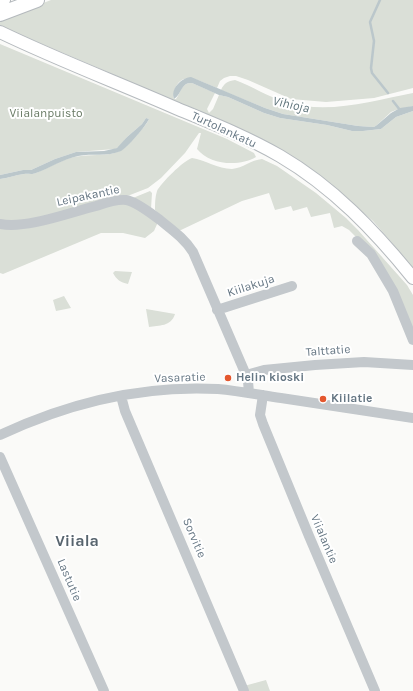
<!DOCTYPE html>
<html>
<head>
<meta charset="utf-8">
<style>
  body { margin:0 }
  canvas { display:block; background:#fafaf8 }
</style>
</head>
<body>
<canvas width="413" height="691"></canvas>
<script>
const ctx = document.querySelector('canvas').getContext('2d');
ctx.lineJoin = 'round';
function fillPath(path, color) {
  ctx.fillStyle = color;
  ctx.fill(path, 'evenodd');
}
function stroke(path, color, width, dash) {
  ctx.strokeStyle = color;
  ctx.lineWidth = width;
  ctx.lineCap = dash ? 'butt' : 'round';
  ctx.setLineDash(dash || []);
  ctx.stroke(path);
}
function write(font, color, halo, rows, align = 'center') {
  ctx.font = font + ' Karla,sans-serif';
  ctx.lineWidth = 4;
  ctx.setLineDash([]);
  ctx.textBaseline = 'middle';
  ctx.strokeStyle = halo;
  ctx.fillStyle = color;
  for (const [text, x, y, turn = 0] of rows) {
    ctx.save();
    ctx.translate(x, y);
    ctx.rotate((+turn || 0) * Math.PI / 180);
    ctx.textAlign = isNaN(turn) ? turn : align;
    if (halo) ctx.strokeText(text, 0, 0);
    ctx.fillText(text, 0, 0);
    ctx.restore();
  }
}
const green = new Path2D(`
  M51,0H413V88L374,98L326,102L291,99L248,80L236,76H230L224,78L220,81L217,88C200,81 178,67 173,96L174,99H176C181,92 182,82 192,83L215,93L207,109L209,113L213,109L219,95L228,97L264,113L280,118L327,125L352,131H363L381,129L396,117L413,111V270L393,244L373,221L318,175L222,121L0,26V20Z
  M0,44L227,139L254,153L256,157C239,167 210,165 197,149L201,133H199L185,153L161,178L148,188L130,195L28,220L0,221V179C8,178 16,175 24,174C28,173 32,175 36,173C51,167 65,157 81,156C95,154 111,157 123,149C128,146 147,125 149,119L146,118L142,124L127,137L119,147L115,149L76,152L55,159L31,170H23L0,175Z
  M235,80C252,86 268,97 286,102C327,115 372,101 413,93V106L396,110L391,112L377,125L374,127L358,126L283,114L265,108L221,90C224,83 228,81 235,80Z
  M192,158C205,160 218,169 232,169C243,168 251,160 262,159L277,166L316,193L346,218L358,230L407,285L413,295V333L360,241L349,230L342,226L334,228L330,213L311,217L307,207L293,211L291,206L275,210L269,193L242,201L181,230H177L155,210C155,204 155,197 157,191C161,183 183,161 192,158Z
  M150,191L152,193L151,209L133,198Z
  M127,203L158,222L154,231L145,238L123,233H101L3,274L0,273V226L103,206Z
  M115,271L132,272L128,284C120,282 117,280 113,273Z
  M64,296L71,308L56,311L53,300Z
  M146,309L175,314C171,327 159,325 149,327Z
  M266,680L270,691H247L244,686Z`);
const water = new Path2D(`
  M191,77L265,108L283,114L358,126L374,127L377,125L391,113L400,108L413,106V111L396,117L381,129L363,131H352L327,125L280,118L264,113L228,97L219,95L192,83C181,82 182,94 174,99C170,89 181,78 191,77Z
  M146,118L149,119C146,126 127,148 121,151C107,157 92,153 78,156C63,159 50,168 36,173C31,175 28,173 24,174C16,175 8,178 0,179V175L23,170H31L55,159L76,152L104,151L117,148L127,137L142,124Z`);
const stream = new Path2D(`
  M380,0L370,22L374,41L371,68L372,73L388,93
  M393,101L400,110`);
const minor = new Path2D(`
  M0,224C27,229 68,213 96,206C105,203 116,199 126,200C135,201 152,214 160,220C172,230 184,238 193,252L246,375L248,381L249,393
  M357,241L371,254L393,291L413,340
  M217,310L292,286
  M246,375L264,370L315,365L364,362L413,365
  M263,395L260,415L263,424L309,536L375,691
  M121,396L125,411L244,691
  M0,435C68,403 142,385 218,389C239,391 260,395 281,398C325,405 369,411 413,418
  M0,457L104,691`);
const major = new Path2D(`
  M0,32C58,60 119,83 178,109C212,123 247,137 280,156C333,187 375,231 413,278`);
const highway = new Path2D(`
  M0,2L3,0
  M0,14L37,0`);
const markers = [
  [228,378,4,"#e4572e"],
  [323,399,4,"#e4572e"]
];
const parkNames = [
  ["Viialanpuisto",46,114]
];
const streetNames = [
  ["Turtolankatu",224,130,25],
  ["Leipakantie",88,196,-12],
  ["Kiilakuja",251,286,-18],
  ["Talttatie",328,351,-4],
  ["Vasaratie",180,378,-2],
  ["Sorvitie",194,538,67],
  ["Viialantie",324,539,67],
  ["Lastutie",69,580,67]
];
const poiNames = [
  ["Helin kioski",236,378],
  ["Kiilatie",331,399]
];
const waterNames = [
  ["Vihioja",291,105,13]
];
const districtNames = [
  ["Viiala",77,541]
];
fillPath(green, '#dadfd7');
fillPath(water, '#bbc7cb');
stroke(stream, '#bbc7cb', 2.5);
stroke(major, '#b5babe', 14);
stroke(highway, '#b4b9bd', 16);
stroke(minor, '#c3c8cc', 10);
stroke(major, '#fff', 12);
stroke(highway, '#fff', 14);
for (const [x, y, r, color] of markers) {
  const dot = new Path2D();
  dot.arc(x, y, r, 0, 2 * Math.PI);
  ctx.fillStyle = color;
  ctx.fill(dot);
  stroke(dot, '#fff', 1.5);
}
write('12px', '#687a64', '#fff', parkNames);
write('12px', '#657683', '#fff', streetNames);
write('bold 12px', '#657683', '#fff', poiNames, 'left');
write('italic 13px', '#60757c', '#fff', waterNames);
write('bold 16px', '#57646e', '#fff', districtNames);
</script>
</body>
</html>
